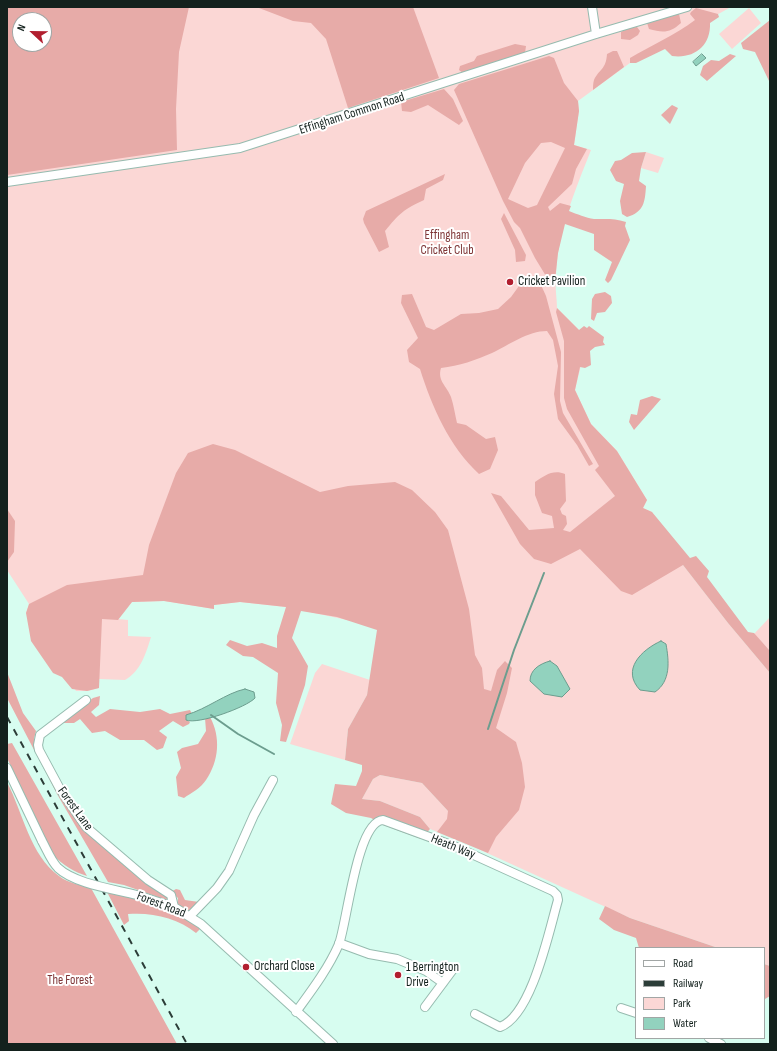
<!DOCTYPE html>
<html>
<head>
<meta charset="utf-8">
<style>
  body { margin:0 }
  #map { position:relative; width:777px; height:1051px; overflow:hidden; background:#d7fdf0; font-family:"Sofia Sans Condensed",sans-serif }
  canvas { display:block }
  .frame { position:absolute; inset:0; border:8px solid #13211d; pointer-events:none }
  .legend { position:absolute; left:635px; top:947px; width:130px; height:92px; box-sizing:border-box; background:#fff; border:1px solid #a1a6a5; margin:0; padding:5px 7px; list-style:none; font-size:12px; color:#13211d }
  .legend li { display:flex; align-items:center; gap:8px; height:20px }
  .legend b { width:20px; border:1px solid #a1a6a5 }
  .north { position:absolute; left:12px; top:12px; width:40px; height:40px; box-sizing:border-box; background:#fff; border:1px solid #a1a6a5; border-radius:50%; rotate:292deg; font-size:11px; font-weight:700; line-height:16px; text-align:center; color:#13211d }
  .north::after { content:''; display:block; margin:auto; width:14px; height:18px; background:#b11e2f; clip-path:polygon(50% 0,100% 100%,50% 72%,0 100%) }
</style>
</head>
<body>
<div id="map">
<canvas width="777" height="1051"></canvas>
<div class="frame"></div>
<ul class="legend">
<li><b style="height:5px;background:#fff"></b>Road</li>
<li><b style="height:5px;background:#2c3d38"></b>Railway</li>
<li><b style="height:11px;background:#fbd7d5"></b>Park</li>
<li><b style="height:11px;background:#92d2be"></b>Water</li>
</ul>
<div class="north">N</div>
</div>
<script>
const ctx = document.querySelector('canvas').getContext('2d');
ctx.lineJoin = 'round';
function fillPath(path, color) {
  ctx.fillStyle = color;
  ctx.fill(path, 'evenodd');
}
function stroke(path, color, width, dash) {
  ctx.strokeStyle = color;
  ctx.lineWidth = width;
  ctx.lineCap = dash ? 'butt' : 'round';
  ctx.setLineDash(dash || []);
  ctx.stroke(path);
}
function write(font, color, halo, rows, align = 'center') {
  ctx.font = font + ' "Sofia Sans Condensed",sans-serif';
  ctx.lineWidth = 4;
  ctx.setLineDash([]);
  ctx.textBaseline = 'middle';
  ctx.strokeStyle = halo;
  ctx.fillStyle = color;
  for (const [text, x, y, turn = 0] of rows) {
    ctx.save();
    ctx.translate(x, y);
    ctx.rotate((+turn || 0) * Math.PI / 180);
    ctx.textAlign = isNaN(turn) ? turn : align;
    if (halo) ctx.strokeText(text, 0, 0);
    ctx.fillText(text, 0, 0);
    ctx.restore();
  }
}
const green = new Path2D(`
  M7,7H731L630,63L578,101L579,111L574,145L591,150C575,191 556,235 556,280C555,289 557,299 557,308L579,330L581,365L575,390L591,424L617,451L647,500L643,508L652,512L683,565L728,623L770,673V966L764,964V948H718L630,918L465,843L430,829L420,817L380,801L362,799L373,779L380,775L422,783L448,811L380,627L286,607L240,602L214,605V609L164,601L132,602L118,619L128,620V636L151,637C146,653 141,671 125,680L99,679V688L87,691H76L26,613L29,604L7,570ZM20,20H44V44H20Z
  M749,8L761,23L732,49L719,34Z
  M646,152L664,158L658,173L641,168Z
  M770,617V651L754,634Z
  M322,664L370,680L367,695L348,729L345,760L290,744L315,673Z`);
const forest = new Path2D(`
  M7,7H189L179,52L176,109L177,150L7,175ZM20,20H44V44H20Z
  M232,7H413L439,78L348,108L326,39L311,23L293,21L259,8Z
  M696,8L718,14L719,17L710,23C711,46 694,59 672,56L665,49L636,63H630V58C652,45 675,35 695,20L690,14L691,12Z
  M679,14L681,23C670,33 663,33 649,29L647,23Z
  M770,20V83L755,52L743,49L741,43Z
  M637,27L640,31L638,35L630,40L621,39V32L628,28Z
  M515,44L526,46L525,53L463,73L459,70L460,66L474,61L477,56Z
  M613,51H617L624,67L593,90C593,87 593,83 594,80C599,69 606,70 607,54Z
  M730,54L736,56L707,81L700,75L703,66L711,60L719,61Z
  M549,56L554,58L564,83L578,101L579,111L574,145L587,149L576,169L572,184L548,207L550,211L560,203L571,206L569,211C577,214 586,218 594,219C606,219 614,218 626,222L625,226L630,240L611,280L608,283L605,280L612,262L594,250V234L565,224L558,253L555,281H549L535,258L520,228L514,222L503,201L454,90L459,84ZM551,142L565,148L537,205L528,208L508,199L525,163L541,143Z
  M444,89L453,99L463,121L459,125L428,105L411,112L402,111L401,102Z
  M672,105L678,108L670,124L661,115Z
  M646,152L641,168L639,181L646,186C645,202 644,212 627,217L622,214L620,201L624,184L616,181L610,170L615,161L621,160L632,153Z
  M445,174L443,180L426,189L424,200C404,209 399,214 385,231L389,247L379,252L364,223L363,219L366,211Z
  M504,213L526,255L525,261L516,262L515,250L501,219Z
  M536,274L546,296L561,352L560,401L563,413L593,464L589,466L577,445L558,419L554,394L558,366L553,340L547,331C528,331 509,345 492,353C476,360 459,366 441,368C437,381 447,386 451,397C454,406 455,415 457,423L466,425L486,439L495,437L498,450L490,469L479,474C449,446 432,407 420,369L409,362L407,350L418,338L401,303L402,295L412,294L426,327L434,330L461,314L479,313L498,309L511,297L519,286Z
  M605,292L611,296L612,303L605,312L597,313L594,321L591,319L592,299L595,294Z
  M557,308L579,330L584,326L587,328L589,326L604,337L603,342L605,345L595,347L590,351L591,365L585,368L580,367L575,390L591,424L617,451L647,500L643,508L652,512L690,558L696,556L709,571L707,577L748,632L754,633L770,651V673L728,623L683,565L632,595L621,591L580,549L551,564L534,559L520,544L491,493L501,496L529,530L554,528L552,516L542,513L535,495V482C544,476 553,469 565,474L566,501L560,509L562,514L566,516L567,524L563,530L570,532L615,496L595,470L599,466L567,409L564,398V341L556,312Z
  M652,396L661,399L634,430L629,422L631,414L637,415L640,400Z
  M213,444L235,450L320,492L348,486L395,482L412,490L435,512L448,530L469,609L475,655L482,668L484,689L491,691L497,670L505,661L512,668L507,693L496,728L516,742L522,763L525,787L519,810L496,837L488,853L437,832L447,819L448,811L422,783L380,775L373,779L362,799L380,801L420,817L430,829L421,839L383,825L371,818L346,813L331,804L335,784L356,786L362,771V765L345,760L348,729L367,695L377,630L337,617L301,611L292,638L308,666L305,685L286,742L280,741L282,725L276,703L278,673L253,657L243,656L226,645L230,640L247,646L262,643L277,648V636L286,607L240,602L214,605V609L164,601L132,602L118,620L102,619L99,688L87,691L72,689L62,677L53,673L31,641L26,613L29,604L67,585L143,575L149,545L176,473L188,453Z
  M7,509L15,521L14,552L7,562Z
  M7,672L23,713L36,731L34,739L39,755L80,823L168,898L169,901L124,885L108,882L57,794L7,698Z
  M100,696L99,705L91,712L96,717L110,709L140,712L160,709L170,714L190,710L192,714L186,716L187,720L190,722L189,724L183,727L173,721L159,731L167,737L163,748L157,750L144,740H120L105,731L92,733L80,719L74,723H63L61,721L93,698Z
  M210,717C221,737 219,761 206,780C201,788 191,793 184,798L178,796L176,777L181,768L177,752L182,748L198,744L206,731L205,718Z
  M12,743L87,876C74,872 63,865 53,855L7,758V744Z
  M7,782C23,813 30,855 59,876C68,883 80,885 91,888L177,1044H7Z
  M176,889L180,890L185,900L199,902L190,912L177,905L178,898L171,892Z
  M107,892C141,899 172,909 201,928L196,933C178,918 152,912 128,914L129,921L124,925Z
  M605,906L630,918L718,948H639L636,938L614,930L599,919Z
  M764,964L770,966V996L765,999Z`);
const water = new Path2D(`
  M702,54L706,58L696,66L693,62Z
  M661,641L666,644C669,661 671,681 655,692L640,690C621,670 641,650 661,641Z
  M550,661L557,666L570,689L562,697L544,694L530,681C530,670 539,664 550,661Z
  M245,689L254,692L255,698C247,707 198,725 186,720V715C207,709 226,693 245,689Z`);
const stream = new Path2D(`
  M211,715L238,734L274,754
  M488,729L514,650L544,573`);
const minor = new Path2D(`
  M592,7L596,34
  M7,182L240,148L596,34L687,7
  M86,700L40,735L38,745L39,750L60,789L86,827L148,880L171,895L174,907
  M7,768L42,841
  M137,895L174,907L201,924L333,1044
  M190,916L217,888L229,871L254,815L273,780
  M339,943L369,954L397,959L426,971L443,983
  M425,1007L454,968
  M621,1008L636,1013
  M296,1012C312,990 328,969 339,944C347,923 357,821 383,820L454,846L553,891L557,895L558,900C549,931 532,1015 500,1027L475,1014
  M709,1038L721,1044`);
const rail = new Path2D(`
  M7,717L187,1044`);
const minorBridge = new Path2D(`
  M42,841C47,850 51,861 58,868C75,884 114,889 137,895`);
const markers = [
  [510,282,4,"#b11e2f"],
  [246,967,4,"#b11e2f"],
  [398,975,4,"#b11e2f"]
];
const streetNames = [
  ["Effingham Common Road",352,114,-18],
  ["Forest Lane",75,809,54],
  ["Heath Way",453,847,22],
  ["Forest Road",161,905,21]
];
const parkNames = [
  ["Effingham",447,236],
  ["Cricket Club",447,251],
  ["The Forest",70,981]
];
const poiNames = [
  ["Cricket Pavilion",518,282],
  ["Orchard Close",254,967],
  ["1 Berrington",406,968],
  ["Drive",406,983]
];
fillPath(green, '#fbd7d5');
fillPath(forest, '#e7aba8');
fillPath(water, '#92d2be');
stroke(water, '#6c9d8e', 1);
stroke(stream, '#6c9d8e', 2);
stroke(minor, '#96bbaf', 10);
stroke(minor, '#fff', 8);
stroke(rail, '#2c3d38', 2, [7, 7]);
stroke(minorBridge, '#96bbaf', 10, []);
stroke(minorBridge, '#fff', 8);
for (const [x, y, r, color] of markers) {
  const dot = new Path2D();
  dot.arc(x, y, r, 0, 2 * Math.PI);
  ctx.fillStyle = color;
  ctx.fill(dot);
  stroke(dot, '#fff', 1.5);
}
write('13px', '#13211d', '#fff', streetNames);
write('13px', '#7f3637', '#fff', parkNames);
write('13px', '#13211d', '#fff', poiNames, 'left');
</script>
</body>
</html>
